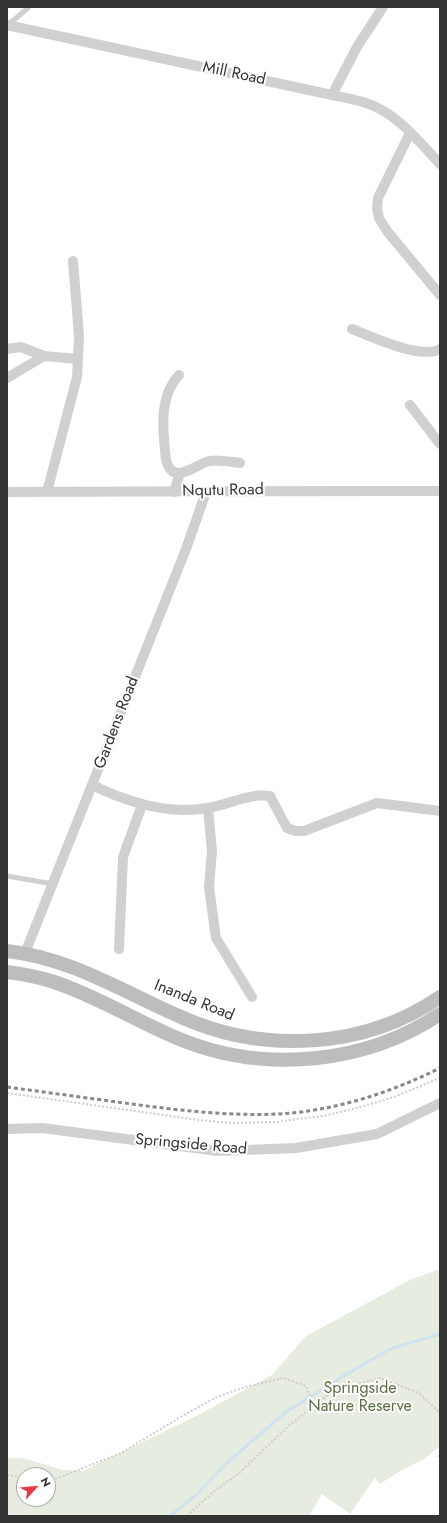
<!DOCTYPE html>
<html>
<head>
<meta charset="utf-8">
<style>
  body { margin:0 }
  #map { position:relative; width:447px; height:1523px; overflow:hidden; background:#fff; font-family:Jost,sans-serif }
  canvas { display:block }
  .frame { position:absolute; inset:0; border:8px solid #333; pointer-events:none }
  .north { position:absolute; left:16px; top:1467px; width:40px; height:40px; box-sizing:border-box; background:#fff; border:1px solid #adadad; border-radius:50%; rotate:63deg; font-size:11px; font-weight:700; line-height:16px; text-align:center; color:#333 }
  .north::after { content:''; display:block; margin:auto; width:14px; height:18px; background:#e63946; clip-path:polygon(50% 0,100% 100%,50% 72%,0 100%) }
</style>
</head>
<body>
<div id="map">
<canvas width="447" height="1523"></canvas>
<div class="frame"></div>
<div class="north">N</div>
</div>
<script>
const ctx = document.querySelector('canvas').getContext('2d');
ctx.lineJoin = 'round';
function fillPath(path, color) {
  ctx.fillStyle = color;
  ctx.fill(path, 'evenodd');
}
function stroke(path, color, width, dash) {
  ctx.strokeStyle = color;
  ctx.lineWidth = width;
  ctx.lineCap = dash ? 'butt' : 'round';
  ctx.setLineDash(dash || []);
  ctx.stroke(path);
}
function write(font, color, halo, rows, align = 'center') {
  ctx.font = font + ' Jost,sans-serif';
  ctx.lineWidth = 4;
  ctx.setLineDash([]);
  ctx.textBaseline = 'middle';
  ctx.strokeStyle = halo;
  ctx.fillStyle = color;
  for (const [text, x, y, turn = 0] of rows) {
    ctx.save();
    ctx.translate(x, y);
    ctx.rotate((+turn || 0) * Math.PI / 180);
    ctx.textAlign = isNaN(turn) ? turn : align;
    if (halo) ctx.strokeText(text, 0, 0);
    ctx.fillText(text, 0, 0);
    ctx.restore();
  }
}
const green = new Path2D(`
  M440,1269V1446L424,1459L400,1471L380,1484L375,1478L350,1514L322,1494L309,1516H7V1458H23L63,1470L83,1471L196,1416L272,1375L306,1336L410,1280ZM24,1475H48V1499H24Z`);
const stream = new Path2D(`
  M170,1516L195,1496L229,1461L286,1412L340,1378L390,1349L440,1334`);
const path = new Path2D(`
  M7,1093L199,1120L232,1123L276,1122L323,1116L357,1108L394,1097L440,1078
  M440,1452L438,1455L440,1458
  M7,1475L24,1477
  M48,1480L50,1481L121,1453L184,1415L217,1397L245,1387L283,1378L306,1386L313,1406
  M187,1516L213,1492L238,1474L291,1424L334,1390L380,1378L419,1393L440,1413`);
const service = new Path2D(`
  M8,25L29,7
  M7,876L53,884`);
const minor = new Path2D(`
  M7,25L332,95C346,98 361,100 374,106C401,118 420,143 440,164
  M332,95L357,47L383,7
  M410,133L378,198L377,208L379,218L387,231L440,295
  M352,329C372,337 422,360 440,349
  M7,349L21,347L44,356
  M179,375C158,398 163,431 166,460C173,487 196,464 209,461C219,459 231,462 240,463
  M7,378L44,356L78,359
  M410,405L440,444
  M7,492C151,492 296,490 440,491
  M47,492L77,377L79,336L73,261
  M174,492L180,473
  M92,785C127,802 168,815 207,808C228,805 249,793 270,796L287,828L296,831H304L377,803L440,811
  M208,808L212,851L209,887L216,938L252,997
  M119,949L123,857L142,805
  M25,953L186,549L206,492
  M7,1129L42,1128L218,1151L296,1148L377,1134L440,1103`);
const secondary = new Path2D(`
  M7,951C71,958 123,992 181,1017C264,1054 364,1049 440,997
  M7,972C23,974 39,977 54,982C100,997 142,1025 187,1042C269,1073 367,1063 440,1014`);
const rail = new Path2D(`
  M7,1087C51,1093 95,1099 139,1105C185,1111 232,1116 278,1114C334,1111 390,1093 440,1068`);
const streetNames = [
  ["Mill Road",234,74,12],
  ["Nqutu Road",223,491,-1],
  ["Gardens Road",117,723,-69],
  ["Inanda Road",194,1001,22],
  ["Springside Road",191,1145,5]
];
const parkNames = [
  ["Springside",360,1389],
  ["Nature Reserve",360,1407]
];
fillPath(green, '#e6ecdf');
stroke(stream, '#cfe2ee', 3);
stroke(path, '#cdcdcd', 2, [2, 2]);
stroke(service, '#d0d0d0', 5);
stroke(minor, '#d0d0d0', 10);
stroke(secondary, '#bdbdbd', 14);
stroke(rail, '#888', 3, [4, 3]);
write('16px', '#333', '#fff', streetNames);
write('16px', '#56703f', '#fff', parkNames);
</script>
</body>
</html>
